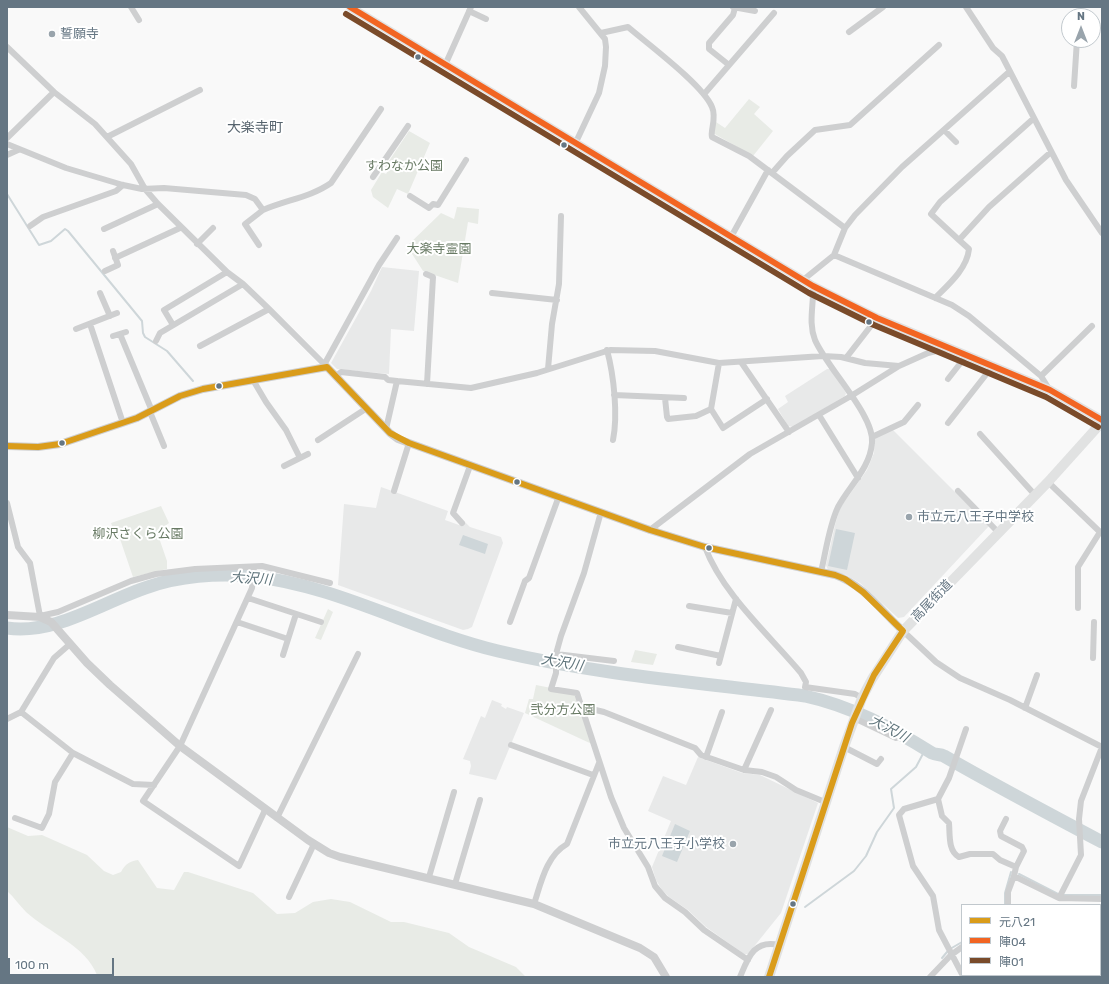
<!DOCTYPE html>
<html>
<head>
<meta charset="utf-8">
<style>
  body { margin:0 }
  #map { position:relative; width:1109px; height:984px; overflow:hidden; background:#f9f9f9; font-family:Rubik,"Noto Sans JP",sans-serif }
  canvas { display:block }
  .frame { position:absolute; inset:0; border:8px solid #657683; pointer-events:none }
  .legend { position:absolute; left:961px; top:904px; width:140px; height:72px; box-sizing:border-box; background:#fff; border:1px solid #c1c8cd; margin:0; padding:5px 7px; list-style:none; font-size:12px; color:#657683 }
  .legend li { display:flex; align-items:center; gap:8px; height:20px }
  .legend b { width:20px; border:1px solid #c1c8cd }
  .north { position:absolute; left:1061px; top:8px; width:40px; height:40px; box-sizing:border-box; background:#fff; border:1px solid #c1c8cd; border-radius:50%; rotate:0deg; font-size:11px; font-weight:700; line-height:16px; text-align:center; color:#657683 }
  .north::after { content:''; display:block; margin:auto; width:14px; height:18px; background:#99a4ac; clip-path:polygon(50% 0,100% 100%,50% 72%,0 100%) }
  .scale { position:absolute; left:8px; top:958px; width:106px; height:18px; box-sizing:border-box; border:2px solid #657683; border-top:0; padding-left:5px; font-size:12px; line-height:14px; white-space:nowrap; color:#657683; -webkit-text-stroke:3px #fff; paint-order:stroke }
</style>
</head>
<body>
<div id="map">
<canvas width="1109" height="984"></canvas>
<div class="frame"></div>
<ul class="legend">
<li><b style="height:5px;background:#da9c1a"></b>元八21</li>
<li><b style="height:5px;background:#f26522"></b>陣04</li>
<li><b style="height:5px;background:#7a4b2a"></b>陣01</li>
</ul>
<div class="north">N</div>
<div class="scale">100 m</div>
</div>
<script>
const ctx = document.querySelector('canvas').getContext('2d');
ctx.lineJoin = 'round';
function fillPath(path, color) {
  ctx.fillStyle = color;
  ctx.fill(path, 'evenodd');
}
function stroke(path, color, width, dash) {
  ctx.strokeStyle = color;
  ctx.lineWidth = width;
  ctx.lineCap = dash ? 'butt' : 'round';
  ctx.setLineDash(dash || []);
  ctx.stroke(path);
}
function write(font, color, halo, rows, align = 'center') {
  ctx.font = font + ' Rubik,"Noto Sans JP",sans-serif';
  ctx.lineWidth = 4;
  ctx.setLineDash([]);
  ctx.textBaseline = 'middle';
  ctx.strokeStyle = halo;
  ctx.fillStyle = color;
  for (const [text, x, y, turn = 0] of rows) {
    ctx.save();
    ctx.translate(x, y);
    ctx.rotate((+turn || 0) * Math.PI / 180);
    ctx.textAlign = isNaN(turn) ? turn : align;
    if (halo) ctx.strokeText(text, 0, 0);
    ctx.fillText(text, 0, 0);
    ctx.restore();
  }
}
const built = new Path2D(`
  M382,267L419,271L414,331L391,329L389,374L337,369L331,363L371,291Z
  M827,369H831L846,393L845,396L793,427L788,426L778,409L788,402L785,396Z
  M892,429L989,526L904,617L898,618L860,583L846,575L828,570L826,565L835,525L840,508L867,470L874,453L875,437Z
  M381,487L448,511L445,520L459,525L464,521L470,527L501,537L503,543L472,627L468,629L463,630L338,585L344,504L376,508Z
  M492,700L502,704L501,706L506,709L507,707L524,713L496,780L469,774L471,766L470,761L463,759L481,716L485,718Z
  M698,757L742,773L760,775L818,803L781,913L748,954H744L706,927L688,910L669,897L662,890L656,880L652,867L671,821L648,811L663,776L686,785Z`);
const green = new Path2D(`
  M749,99L760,107L754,114L773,131L753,156L713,133L716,122L725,128Z
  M409,131L430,143L408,194L397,189L388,208L373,197L371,190L382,172L386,174L389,169L385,167Z
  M457,207L479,209L478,224L468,222L458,283L423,271L407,246L441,213L454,219Z
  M161,506L169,523L157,532L167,561V569L133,577L119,536L116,537L111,523Z
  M328,609L333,612L321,640L315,638Z
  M635,650L657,654L653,665L631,662Z
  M536,685L577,693L594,745L525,713L529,699H533Z
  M7,827L28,836L42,835L87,855L104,871L113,875L121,872C125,864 130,861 138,860L157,888L174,890L184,872H188L253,893L277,914L295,913L313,902L331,899L350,902L391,922H404L449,933L469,947L516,967L526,977H89L97,975C85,945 49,933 26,912C19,905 14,897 7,891Z`);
const water = new Path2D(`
  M836,529L855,533L847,570L828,566Z
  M463,535L488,544L485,554L459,545Z
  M675,824L690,831L677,862L662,856Z`);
const stream = new Path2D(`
  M7,194L39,245L51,241L65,229L68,231L142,321L143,333L145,337L167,351L193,381
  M561,661V664
  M1019,874L1058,894
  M1062,895H1102
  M1005,904V893L1011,872
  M805,907L854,871L866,856L877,832L894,808L891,789L916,767L926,748
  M950,949L962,942
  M942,958L947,952`);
const river = new Path2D(`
  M7,628C56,635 102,602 148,587C179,576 217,573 250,576C337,585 414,631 498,651C598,675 703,683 805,696C851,706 892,728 932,753C936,755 940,754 944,756C996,786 1049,814 1102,842`);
const minor = new Path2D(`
  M131,7L139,20
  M733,7L755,11
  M966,7L993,48L1002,56L1066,180L1102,233
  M469,11L486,19
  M849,32L883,7
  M601,33L628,27C649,45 703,85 712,107C717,118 710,131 712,137L749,156L845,228
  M7,47L54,92L95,124L131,164L145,189L158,204L227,272L243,284L269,309L327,367
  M446,63L471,7
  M729,65L709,49V43L733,15L735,8
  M1074,86L1077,40
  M705,93L774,13
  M1033,119L940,202L931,214L959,240L989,207L1051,152
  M944,130L956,142
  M107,137L200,90
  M7,138L54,92
  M576,142L599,93L605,66L606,47L605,39L579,7
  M7,144L66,168L123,185L142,189L164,188L246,195L255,199L263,210C286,200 311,197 331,183L381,109
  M7,155L18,150
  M772,173L787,156L815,130L850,125L939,45
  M373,177L408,126
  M410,196L429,208L433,204L438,205L466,160
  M30,226L43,217L116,191L123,185
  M104,229L158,204
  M731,237L768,170
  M197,244L213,228
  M259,245L245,224L263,210
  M834,255L952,305L969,316L1041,376L1049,389
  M115,258L180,228
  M105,271L118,265L113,251
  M426,274L433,277L427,384
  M803,280L834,255L845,228L855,215L902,167L1009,72
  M813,286C814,305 808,322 815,340C827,368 875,416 872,443C870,468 850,485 838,507C829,526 826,551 821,572
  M100,293L110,316
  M492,293L557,300
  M935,298C948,285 967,269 969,249L959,240
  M90,324L123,423
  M173,325L164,310L227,272
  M76,329L117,313
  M120,334L152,411
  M113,336L126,332
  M156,341L160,333L243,284
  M200,346L269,309
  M607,350C614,376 618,415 613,440
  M846,358L877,318
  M741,362L789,432
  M719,363L711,409L723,428L767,399
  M324,365L379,265L397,238
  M548,369L552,324L559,284L561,216
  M336,376L341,372L385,377L388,380L397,381L471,388L537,373L610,350L655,351L719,363L823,356L841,357L865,363L899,366
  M1041,376L1092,326
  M948,379L966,356
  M253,380L266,402L286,430L300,458
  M614,395L684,398
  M665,398L667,417L668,419L696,416L711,409
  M150,412L164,446
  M819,415L858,478
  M948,423L992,367
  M386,429L397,381
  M980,434L1035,495
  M872,437L904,422L918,405
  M318,440L367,408
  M284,466L308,454
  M1048,482L1100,532L1078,567V608
  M394,491L409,443
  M958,491L999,533
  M7,503L18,547L30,563L40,616
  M601,512L584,573L561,636L556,654V673L551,689L577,693L611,797L624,828L648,867L655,886L665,898L685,912L704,930L748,960
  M462,523L453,513L470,466
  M650,530L750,454L851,396L899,366L928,353L948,348
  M705,547C722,593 769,635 801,673L806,682L805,687L855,694L862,698
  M254,567L252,588L180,746L143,801L239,866L265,810
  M248,598L321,622
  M689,606L732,613
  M40,617V616L58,612L131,581L156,574L195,569L262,566L330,583
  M237,622L288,639
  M510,622L525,581L529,578L559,496
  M903,631L936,662L960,678L1010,700L1102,747
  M678,647L721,656
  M556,654L614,661
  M283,655L296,614
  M1093,658L1094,622
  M719,663L736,599
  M583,707L604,712L695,748L701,755L744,770L762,772L776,777L796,790L825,802
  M1025,708L1037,675
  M21,712L73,753L133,784L154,785
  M854,718L896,738
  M7,719L21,712L54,658L70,644
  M511,745L593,775
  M844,747L877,764L881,759
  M706,757L722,712
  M744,770L771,710
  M938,799L949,778L966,729
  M15,818L42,828L49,814L55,782L73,753
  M277,818L358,654
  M1006,819L1000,831L1001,836L1022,847L1024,851L1016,867L1014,876
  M429,877L454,792
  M455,884L480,800
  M289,897L314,844
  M1059,898L1081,855L1079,819L1081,801L1102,747
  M534,904C541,883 546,856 567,844L599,763
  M1008,905V892L1014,876L1059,898L1102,899
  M1100,942H1102
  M962,974L939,930L933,896L913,866L899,815L904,809L938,799L942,816L949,823C950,835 948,851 959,857L970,854H993L1000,860L1016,867
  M740,977C748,958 754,939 779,945
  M930,977L951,955L962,947`);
const tertiary = new Path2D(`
  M7,446L38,447L60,444L137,418L180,396L203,389L327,367L390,433L398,439L650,530L705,547L835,575C864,585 881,611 903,631
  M7,615L40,617L51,622L87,663L110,685L180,746L308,840L329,853L340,857L534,904L640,948L654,957L666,977`);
const secondary = new Path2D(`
  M350,7L813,286L877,318L1050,390L1102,420`);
const primary = new Path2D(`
  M769,977L844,747L862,698L872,679L903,631L1048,482L1102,422`);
const bus1 = new Path2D(`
  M7,446L38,447L60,444L137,418L180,396L203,389L327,367L390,433L409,443L650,530L705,547L835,575L845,579L863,592L903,631L874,675L852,723L769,977`);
const bus2 = new Path2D(`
  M350,7L813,286L877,318L1050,390L1102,420`);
const bus3 = new Path2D(`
  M346,14L809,293L874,325L1046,397L1098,427`);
const markers = [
  [52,34,4,"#99a4ac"],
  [418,57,3.5,"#657683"],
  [564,145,3.5,"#657683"],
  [869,322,3.5,"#657683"],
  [219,386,3.5,"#657683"],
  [62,443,3.5,"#657683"],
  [517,482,3.5,"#657683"],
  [909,517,4,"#99a4ac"],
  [709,548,3.5,"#657683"],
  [733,844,4,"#99a4ac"],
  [793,904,3.5,"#657683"]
];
const poiNames = [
  ["誓願寺",60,34],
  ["市立元八王子中学校",917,517],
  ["市立元八王子小学校",725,844,"right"]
];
const parkNames = [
  ["すわなか公園",404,166],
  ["大楽寺霊園",439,249],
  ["柳沢さくら公園",138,534],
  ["弐分方公園",563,710]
];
const streetNames = [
  ["高尾街道",932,601,-46]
];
const neighbourhoodNames = [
  ["大楽寺町",255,128]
];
const waterNames = [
  ["大沢川",251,579,4],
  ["大沢川",562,663,10],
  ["大沢川",889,729,28]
];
fillPath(built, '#e8e9e9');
fillPath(green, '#e8ebe6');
fillPath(water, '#ced6d9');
stroke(stream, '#ced6d9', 2);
stroke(river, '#ced6d9', 13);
stroke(minor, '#cecfd0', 6);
stroke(tertiary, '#cecfd0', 8);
stroke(secondary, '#e1e2e2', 9);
stroke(primary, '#e1e2e2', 10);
stroke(bus1, '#da9c1a', 6);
stroke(bus2, '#f26522', 6);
stroke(bus3, '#7a4b2a', 6);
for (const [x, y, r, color] of markers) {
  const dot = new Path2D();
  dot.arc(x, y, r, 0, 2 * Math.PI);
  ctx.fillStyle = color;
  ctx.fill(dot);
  stroke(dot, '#fff', 1.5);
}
write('13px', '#657683', '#fff', poiNames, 'left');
write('13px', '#687a64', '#fff', parkNames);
write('13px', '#657683', '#fff', streetNames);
write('14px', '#57646e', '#fff', neighbourhoodNames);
write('italic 14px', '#60757c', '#fff', waterNames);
</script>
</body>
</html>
